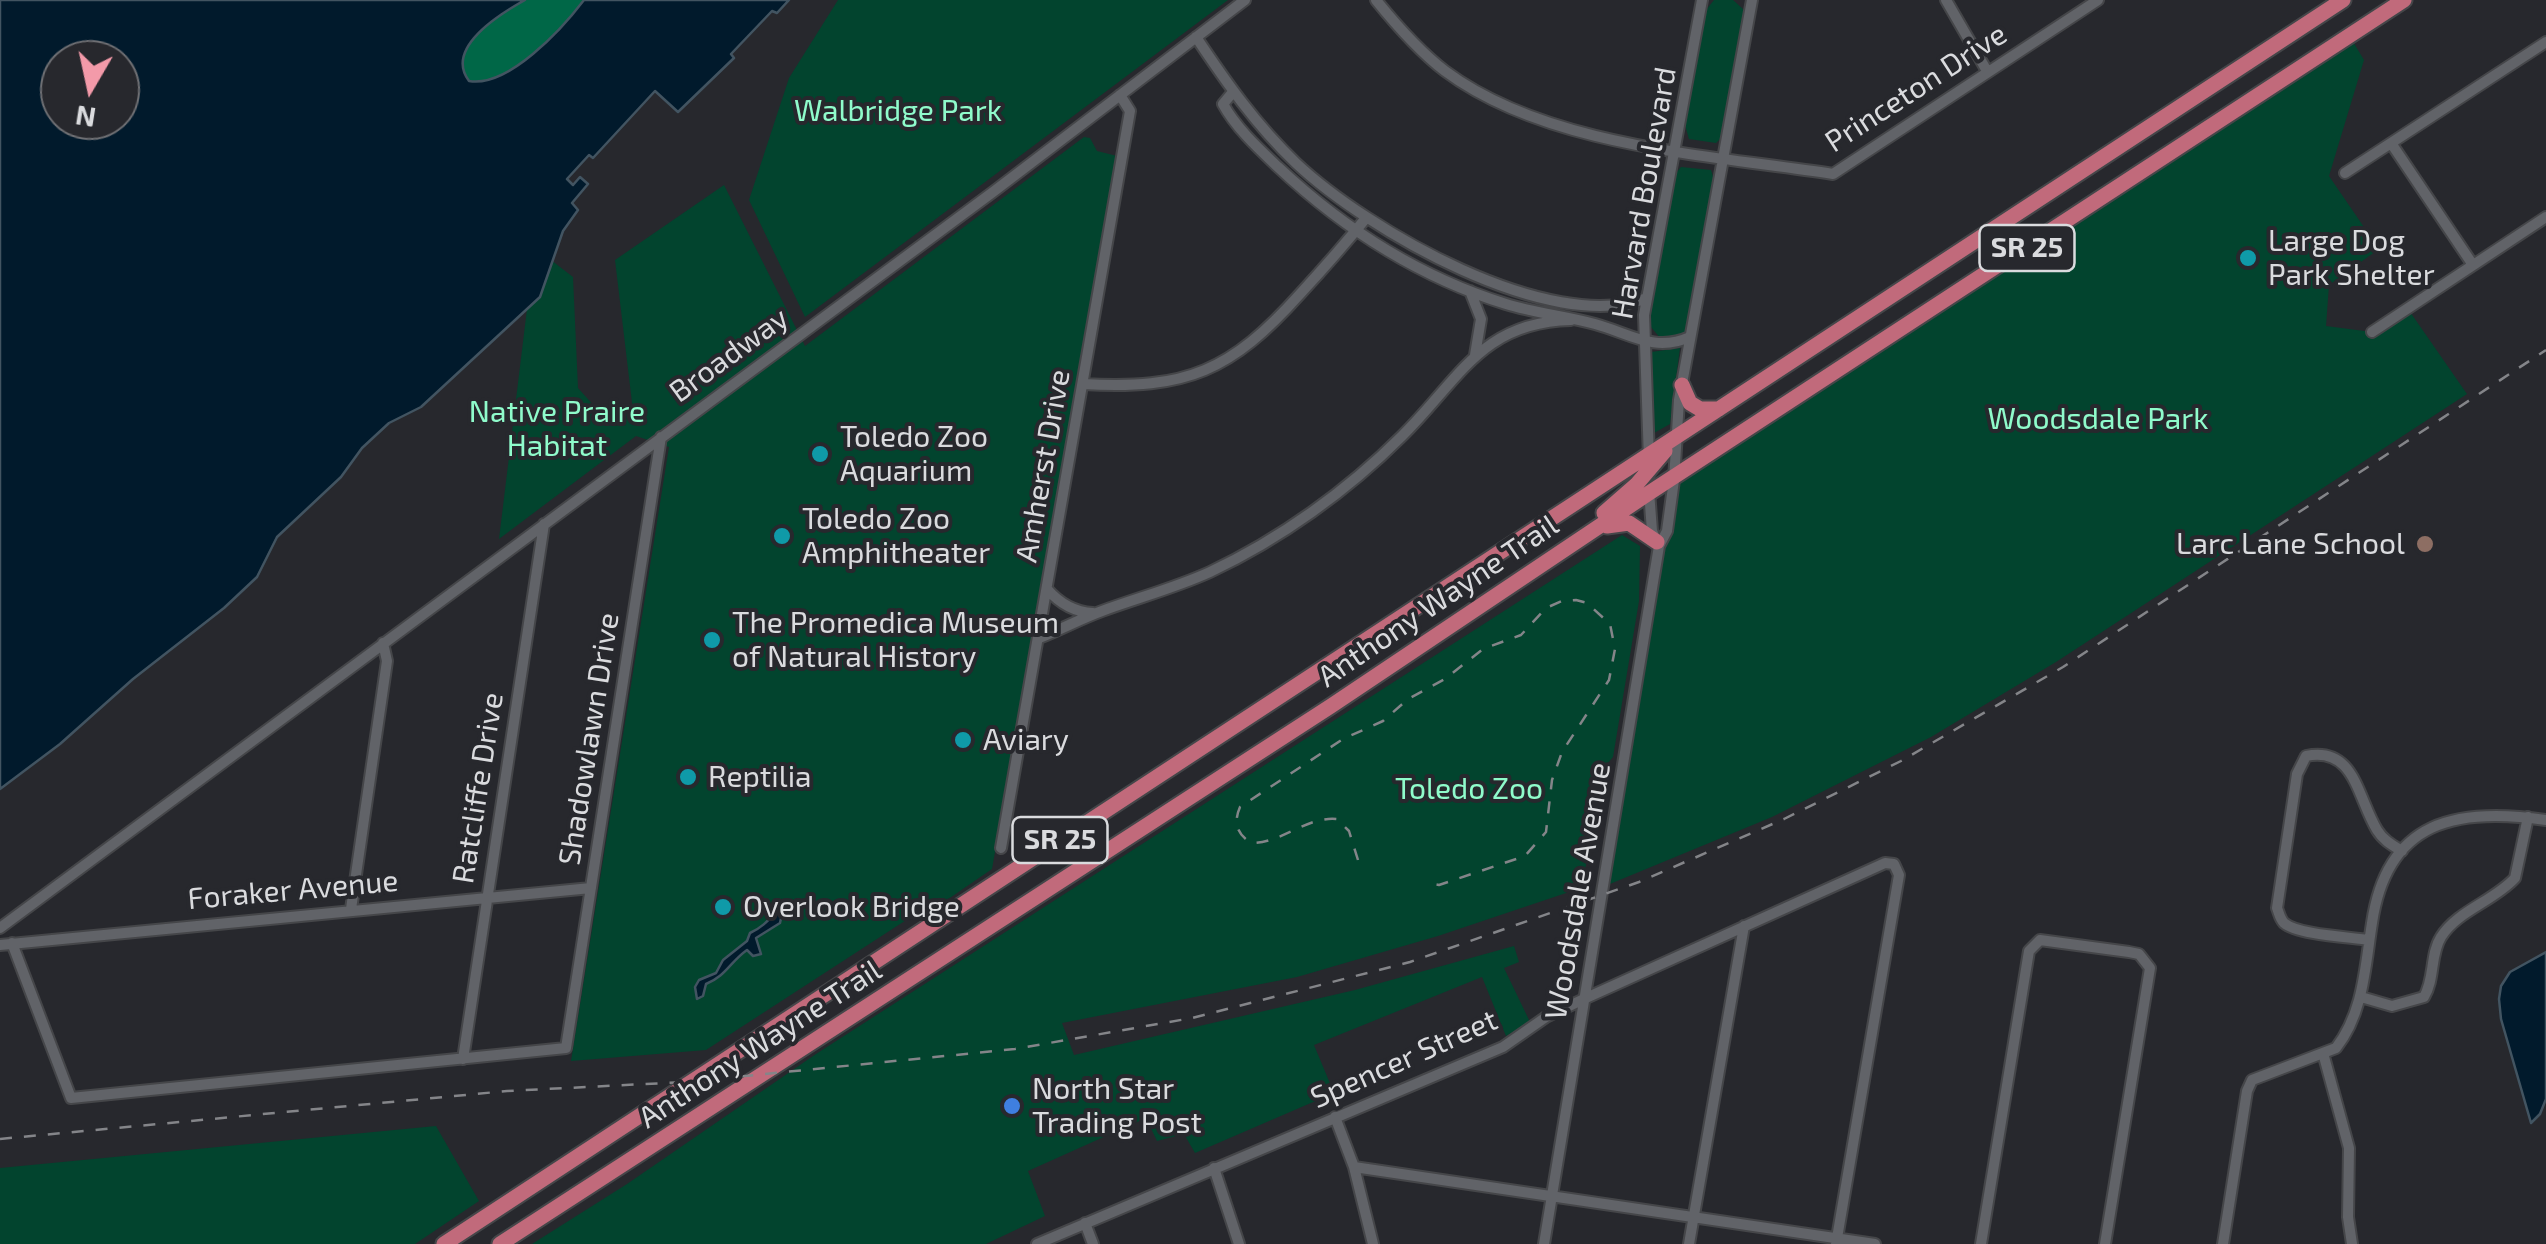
<!DOCTYPE html>
<html>
<head>
<meta charset="utf-8">
<style>
  body { margin:0 }
  #map { position:relative; width:2546px; height:1244px; overflow:hidden; background:#27282d; font-family:"Exo 2",sans-serif }
  canvas { display:block }
  .north { position:absolute; left:40px; top:40px; width:100px; height:100px; box-sizing:border-box; background:#27282d; border:2px solid #6f7074; border-radius:50%; rotate:189deg; font-size:28px; font-weight:700; line-height:40px; text-align:center; color:#dadbde }
  .north::after { content:''; display:block; margin:auto; width:35px; height:45px; background:#f39aa9; clip-path:polygon(50% 0,100% 100%,50% 72%,0 100%) }
</style>
</head>
<body>
<div id="map">
<canvas width="2546" height="1244"></canvas>
<div class="north">N</div>
</div>
<script>
const ctx = document.querySelector('canvas').getContext('2d');
ctx.lineJoin = 'round';
function fillPath(path, color) {
  ctx.fillStyle = color;
  ctx.fill(path, 'evenodd');
}
function stroke(path, color, width, dash) {
  ctx.strokeStyle = color;
  ctx.lineWidth = width;
  ctx.lineCap = dash ? 'butt' : 'round';
  ctx.setLineDash(dash || []);
  ctx.stroke(path);
}
function write(font, color, halo, rows, align = 'center') {
  ctx.font = font + ' "Exo 2",sans-serif';
  ctx.lineWidth = 8;
  ctx.setLineDash([]);
  ctx.textBaseline = 'middle';
  ctx.strokeStyle = halo;
  ctx.fillStyle = color;
  for (const [text, x, y, turn = 0] of rows) {
    ctx.save();
    ctx.translate(x, y);
    ctx.rotate((+turn || 0) * Math.PI / 180);
    ctx.textAlign = isNaN(turn) ? turn : align;
    if (halo) ctx.strokeText(text, 0, 0);
    ctx.fillText(text, 0, 0);
    ctx.restore();
  }
}
const green = new Path2D(`
  M838,0H1228L805,317L749,200L789,78Z
  M1714,0H1733L1743,9L1745,16L1724,135L1716,143L1689,139L1685,125L1706,10Z
  M2349,35L2364,60L2329,176L2379,249L2329,285L2326,326L2372,332L2408,309L2467,394L2056,662L1931,737L1772,817L1605,886L1674,480Z
  M1084,137L1090,138L1097,151L1117,156L992,869L941,904L937,900L706,1050L571,1061L669,447L636,436L499,539L527,309L540,297L551,260L573,277L578,388L605,418L633,411L615,260L724,185L805,346Z
  M1681,167L1711,170L1715,183L1688,329L1679,338L1661,339L1651,327L1650,318L1676,173Z
  M1680,348L1670,424L1654,433L1651,352Z
  M1622,535L1640,546L1639,601L1613,757L1608,763L1581,888L1438,936L1297,977L1062,1023L1074,1055L1355,990L1514,946L1519,962L1504,968L1530,1022L1506,1036L1482,977L1314,1045L1334,1093L1195,1153L1184,1134L1157,1141L1146,1118L1028,1171L1045,1216L986,1244H532L627,1184L816,1054Z
  M436,1126L479,1201L415,1244H0V1168Z`);
const forest = new Path2D(`
  M525,0H584C562,29 508,88 469,81C444,48 500,14 525,0Z`);
const water = new Path2D(`
  M0,0H525C500,14 444,48 469,81C508,88 562,29 584,0H789L777,13L772,11L731,54L734,58L678,112L655,91L593,158L589,155L567,179L573,185L580,177L588,184L572,203L578,210L563,231L540,297L421,407L389,423L362,448L341,477L277,537L257,577L224,608L133,679L60,744L0,789ZM60,60H120V120H60Z
  M784,904L780,923L756,938L761,954L753,956L747,950C730,962 726,976 706,984L703,996L697,999L695,987L699,980L716,973L723,960L747,941L750,933C766,926 772,915 784,904Z
  M2546,952V1099L2540,1114L2531,1123L2501,1019L2499,999L2501,986L2510,972Z`);
const minor = new Path2D(`
  M1376,0C1397,26 1419,51 1445,71C1547,147 1710,155 1833,174L2098,0
  M1946,0L1987,71
  M1196,37C1226,82 1256,125 1296,163C1366,229 1550,336 1647,298
  M1233,92L1223,104C1236,128 1259,149 1278,167C1344,229 1419,277 1506,304C1535,313 1566,316 1595,324C1629,333 1654,353 1690,337
  M2391,143L2473,265
  M2345,173L2546,42
  M1470,291L1481,319L1475,355
  M2372,332L2546,217
  M1083,384C1187,390 1231,371 1300,294C1323,269 1345,244 1366,218
  M1649,459L1644,315L1702,0
  M1649,491L1652,531L1655,538
  M1047,589C1060,604 1074,612 1093,613
  M1039,638C1060,630 1080,619 1102,611C1137,598 1175,588 1210,572C1280,539 1347,491 1402,436C1459,380 1481,322 1571,320
  M1001,848L1130,111L1120,95
  M351,909L387,661L383,643
  M0,928L993,192L1245,0
  M2369,940C2350,937 2298,935 2284,923C2280,919 2279,913 2277,908L2297,774L2306,756C2355,746 2357,797 2377,830C2383,840 2392,845 2402,851
  M12,943L71,1098L566,1048L661,437
  M0,945L591,888
  M2361,997L2392,1006L2424,997C2435,979 2430,954 2441,937C2457,911 2494,901 2515,878L2528,817
  M2323,1053L2349,1148L2348,1217L2352,1244
  M463,1059L544,524
  M1335,1117L1354,1167L1373,1244
  M1354,1167L1875,1244
  M1214,1168L1239,1244
  M1085,1223L1093,1244
  M1037,1244L1503,1047L1546,1017L1586,998L1885,863L1894,864L1899,875L1836,1244
  M1544,1244L1659,546L1667,531L1674,480L1679,400L1752,0
  M1689,1244L1744,926
  M1981,1244L2029,951L2040,940L2129,952L2139,954L2150,968L2105,1244
  M2223,1244L2247,1091L2252,1080L2336,1048C2364,1012 2365,966 2372,923C2387,820 2457,807 2546,820`);
const highway = new Path2D(`
  M1682,385L1690,403L1700,409H1719
  M1604,513L1636,485L1665,451
  M1607,526L1629,523L1657,542
  M444,1244L2343,0
  M500,1244L1331,706L1649,493L2404,0`);
const rail = new Path2D(`
  M1358,860L1349,831L1337,819C1307,816 1282,843 1252,843C1237,835 1233,823 1240,807L1343,739L1383,721L1408,699L1445,679L1483,649L1521,635L1546,608L1562,601L1576,600L1587,603L1610,624L1615,649L1609,680L1562,752L1552,780L1546,832L1525,856L1439,885L1428,883
  M0,1139L507,1091L685,1082L1015,1049L1192,1018L1410,962L1639,882L1784,819L1901,761L2063,667L2546,350`);
const markers = [
  [2248,258,10,"#0f9aa8"],
  [820,454,10,"#0f9aa8"],
  [782,536,10,"#0f9aa8"],
  [2425,544,10,"#8d6e63"],
  [712,640,10,"#0f9aa8"],
  [963,740,10,"#0f9aa8"],
  [688,777,10,"#0f9aa8"],
  [723,907,10,"#0f9aa8"],
  [1012,1106,10,"#3f7fe0"]
];
const shields = [
  [2027,248,95],
  [1060,840,95]
];
const shieldNames = [
  ["SR 25",2027,248],
  ["SR 25",1060,840]
];
const streetNames = [
  ["Princeton Drive",1916,88,-33],
  ["Harvard Boulevard",1644,193,-80],
  ["Broadway",729,355,-36],
  ["Amherst Drive",1043,466,-80],
  ["Anthony Wayne Trail",1438,601,-34],
  ["Shadowlawn Drive",589,739,-81],
  ["Ratcliffe Drive",478,788,-81],
  ["Foraker Avenue",293,890,-5],
  ["Woodsdale Avenue",1578,891,-80],
  ["Anthony Wayne Trail",760,1044,-33],
  ["Spencer Street",1404,1059,-24]
];
const parkNames = [
  ["Walbridge Park",898,111],
  ["Native Praire",557,412],
  ["Habitat",557,446],
  ["Woodsdale Park",2098,419],
  ["Toledo Zoo",1469,789]
];
const poiNames = [
  ["Large Dog",2268,241],
  ["Park Shelter",2268,275],
  ["Toledo Zoo",840,437],
  ["Aquarium",840,471],
  ["Toledo Zoo",802,519],
  ["Amphitheater",802,553],
  ["Larc Lane School",2405,544,"right"],
  ["The Promedica Museum",732,623],
  ["of Natural History",732,657],
  ["Aviary",983,740],
  ["Reptilia",708,777],
  ["Overlook Bridge",743,907],
  ["North Star",1032,1089],
  ["Trading Post",1032,1123]
];
fillPath(green, '#02442e');
fillPath(forest, '#006747');
fillPath(water, '#011a2c');
stroke(water, '#425461', 2.5);
stroke(minor, '#454649', 14);
stroke(highway, '#454649', 19);
stroke(minor, '#616368', 10);
stroke(highway, '#c16a7b', 15);
stroke(rail, '#848589', 2.5, [12, 12]);
for (const [x, y, r, color] of markers) {
  const dot = new Path2D();
  dot.arc(x, y, r, 0, 2 * Math.PI);
  ctx.fillStyle = color;
  ctx.fill(dot);
  stroke(dot, '#27282d', 4);
}
for (const [x, y, w] of shields) {
  const box = new Path2D();
  box.roundRect(x - w / 2, y - 23, w, 46, 8);
  ctx.fillStyle = '#27282d';
  ctx.fill(box);
  stroke(box, '#dadbde', 2.5);
}
write('bold 28px', '#dadbde', null, shieldNames);
write('30px', '#dadbde', '#27282d', streetNames);
write('30px', '#8ffbcb', '#27282d', parkNames);
write('30px', '#dadbde', '#27282d', poiNames, 'left');
</script>
</body>
</html>
